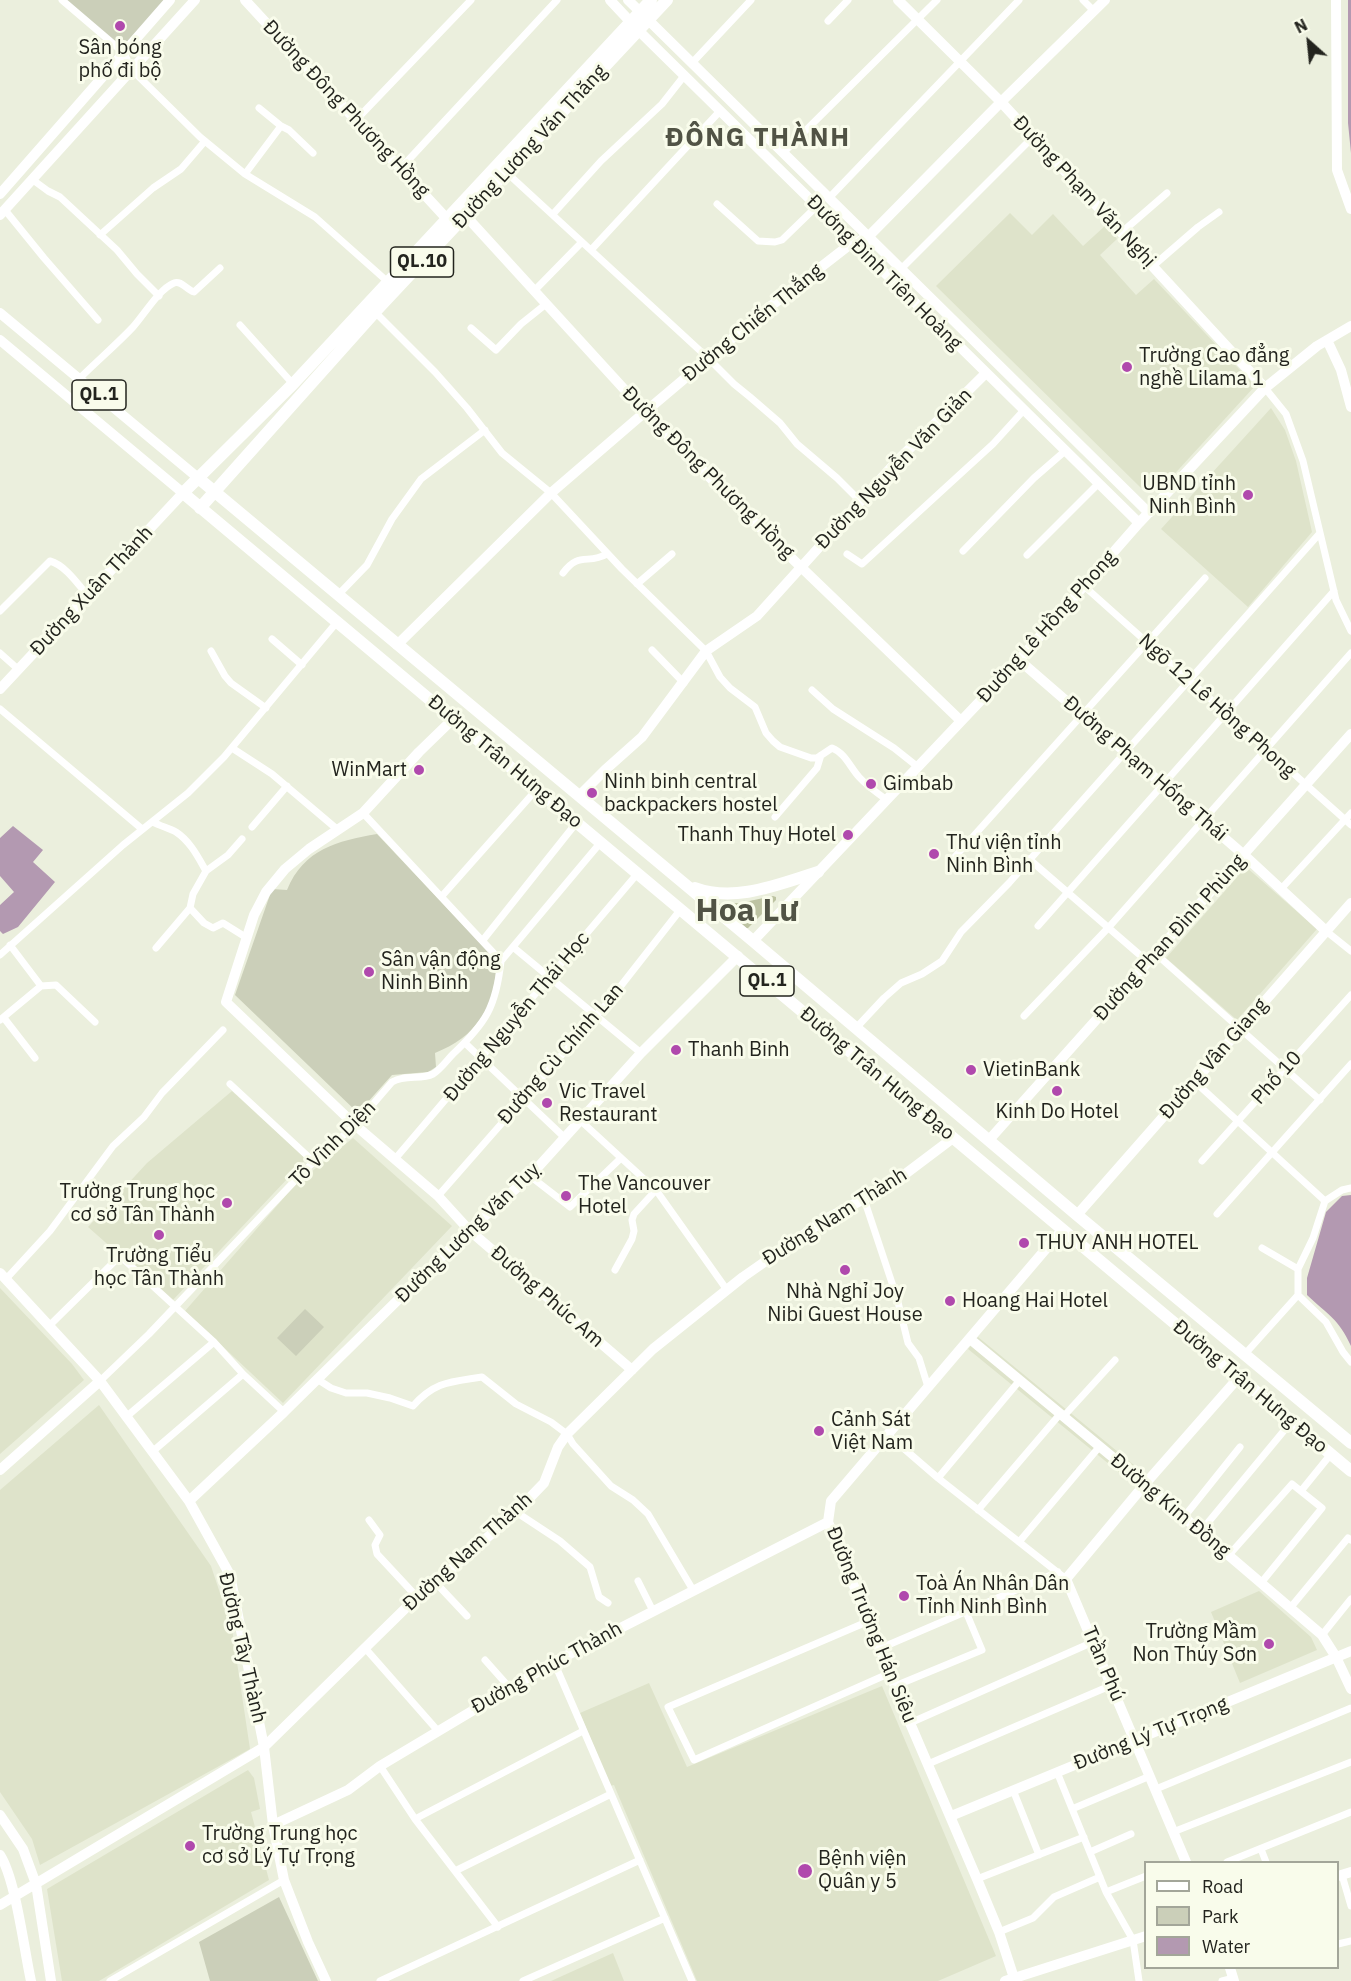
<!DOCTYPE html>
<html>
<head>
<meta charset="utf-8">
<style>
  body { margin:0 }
  #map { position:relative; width:1351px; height:1981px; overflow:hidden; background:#ebefdd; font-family:"IBM Plex Sans",sans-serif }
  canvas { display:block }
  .legend { position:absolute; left:1144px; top:1861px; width:195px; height:108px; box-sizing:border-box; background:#f9fceb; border:2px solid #a3a699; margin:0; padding:8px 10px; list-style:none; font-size:18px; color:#23241e }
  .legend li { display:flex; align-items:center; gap:12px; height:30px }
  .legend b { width:30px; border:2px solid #a3a699 }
  .north { position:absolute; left:1279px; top:12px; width:60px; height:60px; -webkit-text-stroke:4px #f9fceb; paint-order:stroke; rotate:333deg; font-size:16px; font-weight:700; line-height:24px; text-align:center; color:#23241e }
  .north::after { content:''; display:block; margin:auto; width:21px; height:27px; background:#23241e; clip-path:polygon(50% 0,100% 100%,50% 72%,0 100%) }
</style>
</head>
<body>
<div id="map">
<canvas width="1351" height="1981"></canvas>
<ul class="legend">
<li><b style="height:8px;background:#fff"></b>Road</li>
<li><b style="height:16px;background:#cbcfb9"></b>Park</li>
<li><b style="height:16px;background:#b399b1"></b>Water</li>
</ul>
<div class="north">N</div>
</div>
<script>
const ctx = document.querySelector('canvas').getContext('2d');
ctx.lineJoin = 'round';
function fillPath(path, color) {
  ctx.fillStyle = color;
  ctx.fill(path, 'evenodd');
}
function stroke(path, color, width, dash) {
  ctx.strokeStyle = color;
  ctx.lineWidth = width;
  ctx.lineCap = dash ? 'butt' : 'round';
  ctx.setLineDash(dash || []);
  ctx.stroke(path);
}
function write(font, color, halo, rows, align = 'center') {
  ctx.font = font + ' "IBM Plex Sans",sans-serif';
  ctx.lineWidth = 6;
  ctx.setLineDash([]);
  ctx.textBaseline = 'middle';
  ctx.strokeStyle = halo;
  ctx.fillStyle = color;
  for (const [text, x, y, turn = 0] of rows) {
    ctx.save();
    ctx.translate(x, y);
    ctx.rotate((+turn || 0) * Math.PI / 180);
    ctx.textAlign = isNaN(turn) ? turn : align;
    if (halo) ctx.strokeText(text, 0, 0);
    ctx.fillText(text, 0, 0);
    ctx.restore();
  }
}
const built = new Path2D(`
  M1010,213L1032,235L1053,214L1083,246L1106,225L1117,239L1100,255L1136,295L1154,279L1255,386L1158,492L1141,488L936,286Z
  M1271,408L1285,430L1296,461L1312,532L1248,607L1161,529Z
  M1246,867L1317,929L1237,1020L1166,958Z
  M232,1091L306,1159L172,1301L88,1227L147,1163Z
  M353,1138L452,1226L283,1403L185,1311L295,1185Z
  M0,1288L72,1364L84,1380L0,1454Z
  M978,1337L1140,1470L1131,1482L968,1349Z
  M99,1405L211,1566L232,1629L250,1749L40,1865L32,1839L0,1792V1490Z
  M1259,1591L1311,1637L1317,1650L1240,1683L1211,1612Z
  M649,1683L687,1767L882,1686L996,1956L938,1981H697L614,1785L610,1786L580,1713Z
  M248,1770L254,1778L260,1809L251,1812L269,1880L99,1981H62L47,1889Z
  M613,1953L624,1981H551Z`);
const green = new Path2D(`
  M62,0H170L124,53Z
  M377,834L499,963L496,966C495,1009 475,1037 435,1053L436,1067L428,1072L392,1075L358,1113L235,995L272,889L287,890C304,849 337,841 377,834Z
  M305,1309L324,1327L296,1356L277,1338Z
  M279,1897L318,1981H210L199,1942Z`);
const forest = new Path2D(`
  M773,896L776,897V900L748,928H746L718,904L740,903Z`);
const water = new Path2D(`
  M1348,0H1351V153L1348,123Z
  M13,826L43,850L33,862L55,882L18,927L3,934L0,931V905L14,892L0,876V838Z
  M1351,1195V1346C1338,1318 1328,1315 1307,1295V1278L1326,1212L1342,1196Z`);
const street = new Path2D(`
  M62,0L124,53L132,70L200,137L245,174L315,217L388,282
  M1083,0L1094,11
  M828,21L848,0
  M692,63L751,0
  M259,108L281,126L289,130L313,153
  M356,120L471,0
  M783,153L937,0
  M401,168L557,0
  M506,172L708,358L734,384L750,397L780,423L797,444L837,478L860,501
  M245,174L281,126
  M33,180L48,191L60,197L117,250L137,274L159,296
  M829,198L1019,0
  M717,204L758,241L775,242L782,240L817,206
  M5,210L44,258L98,320
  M553,214L601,161L662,104L684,76
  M1122,232L1167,193
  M100,235L153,188L181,169L205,141
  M591,250L720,111
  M1153,266L1198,227L1219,212
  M901,269L1033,137
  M534,291L582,242
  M375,312L435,372L467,408L502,453L551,493L622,569L706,651L720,677L730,688L755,707L766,733L773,741L780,747L811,758H817L832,748C845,753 850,767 859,777C867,786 877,793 887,800
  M240,325L293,384
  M471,328L496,350L521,324L546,304
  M79,379C97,361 116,345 133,327C144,315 159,289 174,283C181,280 187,290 194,292L220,268
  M1265,388L1286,414L1303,461L1336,600L1351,631
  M963,551L1034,478L1065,451
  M847,554L862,564L993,444L1024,410
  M1027,555L1098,484
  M563,573C579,551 588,565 607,554
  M637,584L672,554
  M1084,586L1351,825
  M338,595L367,565L392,519L421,479L485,430
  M0,611L50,561C65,565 78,584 88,596
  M272,639L302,665
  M652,650L684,683
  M211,651L225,676L231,683L266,708
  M0,653L19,670
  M812,690L833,709L894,748L918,767
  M0,709L142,829
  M232,748L272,774L338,830
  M775,817L817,768L821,755
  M153,822C160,826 169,828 176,832C190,841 198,857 206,871
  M252,827L287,786
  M1029,859L1148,962
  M952,860L1205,578
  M1281,889L1351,813
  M442,896L537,789
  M190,908L204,923L213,928L223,923L247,938
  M1038,926L1334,591
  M1326,931L1351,951
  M483,940L577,822
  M10,945L41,986L56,985L95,1022
  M513,947L641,1053
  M156,948L190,908L193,894L206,871L228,855L242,839
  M1156,954L1320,1100
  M0,955L123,845L188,793L224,757L337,622
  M501,961L601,842
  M1024,1016L1109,927L1351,653
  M4,1018L35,1058
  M0,1020L41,986
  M856,1028L884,998L901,983L922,974L942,961L961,932L1009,883L1320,533
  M465,1043L565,1138
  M1194,1081L1325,1201
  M230,1084L314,1162
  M581,1121L656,1190L727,1290
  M395,1159L638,873
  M1202,1161L1351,995
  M530,1176L570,1207L621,1158
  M438,1196L609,1001L681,909
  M864,1199L897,1298L908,1343L919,1358L928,1387
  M1217,1214L1351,1064
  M1262,1248L1298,1269
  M615,1270L632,1239L634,1231L632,1220L634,1214L656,1190
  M6,1279L50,1231L113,1146L144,1117L162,1093L223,1030
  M1298,1295L1326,1322L1343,1352L1351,1362
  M49,1326L120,1256L214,1342L243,1374L284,1412
  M1245,1354L1298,1295V1269L1313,1238L1325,1201L1342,1190L1351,1188
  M317,1379L331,1388L346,1393H367L390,1398L413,1406C435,1381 451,1382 482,1377L516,1404L551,1422L567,1434L573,1444L611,1486L633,1500L648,1514L693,1590
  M100,1381L149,1334L306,1169L355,1125L392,1082C405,1074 421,1080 433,1074C441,1069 447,1060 453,1054C486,1023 496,1007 501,961L363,813
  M126,1417L214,1342
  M1063,1417L1115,1360
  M887,1434L938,1478L1066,1579
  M152,1452L243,1374
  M938,1478L1020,1380
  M1301,1491L1331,1454
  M978,1510L1060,1414
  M516,1512L560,1541L590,1567L599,1597L608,1603
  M1184,1517L1240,1447
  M369,1520L380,1535L375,1545L377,1554L417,1597
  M1201,1531L1292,1421
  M1019,1542L1100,1446
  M1229,1555L1292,1484L1322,1508L1261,1583
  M638,1581L653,1611
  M436,1583L467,1616
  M1291,1607L1348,1538L1351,1540
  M869,1621L668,1707L694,1760L890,1673
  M1322,1635L1351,1599
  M365,1648L438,1731
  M881,1648L1058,1572
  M485,1660L509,1687
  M554,1662L692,1981
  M895,1686L982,1650L966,1612
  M910,1723L1093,1642
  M928,1764L1112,1685
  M380,1766L415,1819L498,1927
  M1057,1772L1106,1892L1133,1940L1139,1981
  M1156,1789L1351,1708
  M1013,1790L1039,1855
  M1072,1809L1150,1776
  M415,1819L583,1731
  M1173,1832L1351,1762
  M1261,1849L1266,1862
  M1090,1852L1131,1834
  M1227,1862L1351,1812
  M455,1871L611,1794
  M1342,1875L1351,1906
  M977,1879L1084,1837
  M1106,1892L1146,1876
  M999,1932L1033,1918L1054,1897L1100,1877
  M1338,1944L1351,1941
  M110,1981L284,1880
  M380,1981L640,1860
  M523,1981L665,1918
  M1222,1981L1234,1978`);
const secondary = new Path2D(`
  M245,0L447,219
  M610,0L639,31L1139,523
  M628,0L1149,513
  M898,0L1001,102L1265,388
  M1336,0L1337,170L1351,209
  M0,194L170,0
  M0,215L195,0
  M465,215L645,412L751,519L961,721
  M1327,340L1341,370L1351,407
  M397,645L551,493L645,412L767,309L848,246L868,237L1001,102L1105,0
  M1019,660L1244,855L1326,931
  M0,689L183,493
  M453,719L419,752L363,813L309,849L285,869L266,892L254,915L226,1002L355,1125L438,1196L469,1230L632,1370
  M579,796L605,770L642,737L706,651L757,616L896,462L986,373
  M753,941L1019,660L1139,523L1265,388L1317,346L1351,326
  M989,1140L1351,734
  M1077,1215L1351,903
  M0,1273L100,1381L189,1501L230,1575L264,1747L273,1825L284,1880L308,1942L326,1981
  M970,1339L1145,1484L1322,1635L1336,1657L1351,1689
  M0,1470L100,1381
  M189,1501L284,1412L469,1230L530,1176L641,1053L738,956
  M0,1815L23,1849L36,1884L51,1981
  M951,1816L1351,1651
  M273,1825L348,1790L380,1766L554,1662L828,1522
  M0,1855C16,1880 24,1950 31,1981
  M1186,1862L1066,1579L1145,1484L1239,1377
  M1338,1876L1351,1872
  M0,1905L264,1747L417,1597L436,1583L516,1512L544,1483L558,1447L567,1434L653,1349L743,1277L826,1219L892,1184L953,1138
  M1230,1968L1234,1981
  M1014,1978L999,1932L977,1879L910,1723L828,1522L831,1501L1062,1230
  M1005,1981L1146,1936`);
const primary = new Path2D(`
  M0,313L197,477
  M0,340L183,493`);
const highway = new Path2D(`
  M651,0L293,384L183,493L1351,1471
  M197,477L753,941L1077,1215L1351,1443
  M200,508L375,312L667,0
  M695,888C735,903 779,884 818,872`);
const markers = [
  [120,26,6,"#b049ad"],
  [1127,367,6,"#b049ad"],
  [1248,495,6,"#b049ad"],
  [419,770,6,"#b049ad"],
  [871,784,6,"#b049ad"],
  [592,793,6,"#b049ad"],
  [848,835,6,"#b049ad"],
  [934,854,6,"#b049ad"],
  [369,972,6,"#b049ad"],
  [676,1050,6,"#b049ad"],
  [971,1070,6,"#b049ad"],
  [1057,1091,6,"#b049ad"],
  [547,1103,6,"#b049ad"],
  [566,1196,6,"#b049ad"],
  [227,1203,6,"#b049ad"],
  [159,1235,6,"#b049ad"],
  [1024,1243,6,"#b049ad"],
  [845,1270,6,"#b049ad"],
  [950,1301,6,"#b049ad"],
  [819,1431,6,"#b049ad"],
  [904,1596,6,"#b049ad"],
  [1269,1644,6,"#b049ad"],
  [190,1846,6,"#b049ad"],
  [805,1871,8,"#b049ad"]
];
const shields = [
  [422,262,63],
  [99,395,54],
  [767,981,54]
];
const shieldNames = [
  ["QL.10",422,262],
  ["QL.1",99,395],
  ["QL.1",767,981]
];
const poiNames = [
  ["Sân bóng",120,48,"center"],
  ["phố đi bộ",120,71,"center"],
  ["Trường Cao đẳng",1139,356],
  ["nghề Lilama 1",1139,379],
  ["UBND tỉnh",1236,484,"right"],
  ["Ninh Bình",1236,507,"right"],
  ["WinMart",407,770,"right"],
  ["Ninh binh central",604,782],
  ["backpackers hostel",604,805],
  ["Gimbab",883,784],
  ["Thanh Thuy Hotel",836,835,"right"],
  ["Thư viện tỉnh",946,843],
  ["Ninh Bình",946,866],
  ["Sân vận động",381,960],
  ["Ninh Bình",381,983],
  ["Thanh Binh",688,1050],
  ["VietinBank",983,1070],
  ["Vic Travel",559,1092],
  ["Restaurant",559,1115],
  ["Kinh Do Hotel",1057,1112,"center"],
  ["The Vancouver",578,1184],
  ["Hotel",578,1207],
  ["Trường Trung học",215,1192,"right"],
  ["cơ sở Tân Thành",215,1215,"right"],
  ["THUY ANH HOTEL",1036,1243],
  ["Trường Tiểu",159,1256,"center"],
  ["học Tân Thành",159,1279,"center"],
  ["Nhà Nghỉ Joy",845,1292,"center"],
  ["Nibi Guest House",845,1315,"center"],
  ["Hoang Hai Hotel",962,1301],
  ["Cảnh Sát",831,1420],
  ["Việt Nam",831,1443],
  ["Toà Án Nhân Dân",916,1584],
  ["Tỉnh Ninh Bình",916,1607],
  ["Trường Mầm",1257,1632,"right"],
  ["Non Thúy Sơn",1257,1655,"right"],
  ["Trường Trung học",202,1834],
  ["cơ sở Lý Tự Trọng",202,1857],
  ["Bệnh viện",818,1859],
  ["Quân y 5",818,1882]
];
const streetNames = [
  ["Đường Đông Phương Hồng",346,109,47],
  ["Đường Lương Văn Thăng",530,147,-47],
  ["Đường Phạm Văn Nghị",1084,192,47],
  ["Đướng Đinh Tiên Hoàng",884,273,45],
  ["Đường Chiến Thắng",753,323,-39],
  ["Đường Nguyễn Văn Giản",894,469,-46],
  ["Đường Đông Phương Hồng",708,473,45],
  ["Đường Xuân Thành",92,591,-47],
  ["Đuờng Lê Hồng Phong",1047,627,-48],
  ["Ngõ 12 Lê Hồng Phong",1217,706,42],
  ["Đường Trân Hưng Đạo",505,762,40],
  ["Đường Phạm Hống Thái",1145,769,41],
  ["Đường Phan Đình Phùng",1170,938,-48],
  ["Đường Nguyễn Thái Học",517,1017,-50],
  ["Đường Cù Chính Lan",561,1054,-49],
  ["Đường Vân Giang",1214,1059,-49],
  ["Đường Trân Hưng Đạo",877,1074,40],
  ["Phố 10",1277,1078,-48],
  ["Tô Vĩnh Diện",333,1144,-45],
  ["Đường Nam Thành",835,1217,-32],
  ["Đường Lương Văn Tuỵ",468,1233,-44],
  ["Đường Phúc Am",547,1297,41],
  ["Đường Trân Hưng Đạo",1250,1387,40],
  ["Đường Kim Đồng",1170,1506,40],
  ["Đường Nam Thành",468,1552,-42],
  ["Đường Trường Hán Siêu",871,1625,68],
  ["Đường Tây Thành",242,1648,77],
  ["Trần Phú",1103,1664,67],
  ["Đường Phúc Thành",547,1668,-29],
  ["Đường Lý Tự Trọng",1151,1734,-22]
];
const districtNames = [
  ["ĐÔNG THÀNH",758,138]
];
const townNames = [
  ["Hoa Lư",747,912]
];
fillPath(built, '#dee3ca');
fillPath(green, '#cbcfb9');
fillPath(forest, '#bdc3a2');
fillPath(water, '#b399b1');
stroke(street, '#fff', 7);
stroke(secondary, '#fff', 10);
stroke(primary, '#fff', 10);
stroke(highway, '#fff', 12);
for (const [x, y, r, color] of markers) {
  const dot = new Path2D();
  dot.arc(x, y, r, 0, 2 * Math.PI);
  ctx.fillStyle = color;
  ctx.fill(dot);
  stroke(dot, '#f9fceb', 2);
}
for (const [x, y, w] of shields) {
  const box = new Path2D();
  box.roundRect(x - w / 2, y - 15, w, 30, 4.5);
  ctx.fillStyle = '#f9fceb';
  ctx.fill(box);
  stroke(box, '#23241e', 1.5);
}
write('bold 18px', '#23241e', null, shieldNames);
write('20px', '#23241e', '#f9fceb', poiNames, 'left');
write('20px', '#23241e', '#f9fceb', streetNames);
ctx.letterSpacing = '1.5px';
write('bold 26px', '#515345', '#f9fceb', districtNames);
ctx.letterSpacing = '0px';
write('bold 32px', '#515345', '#f9fceb', townNames);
</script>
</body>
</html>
